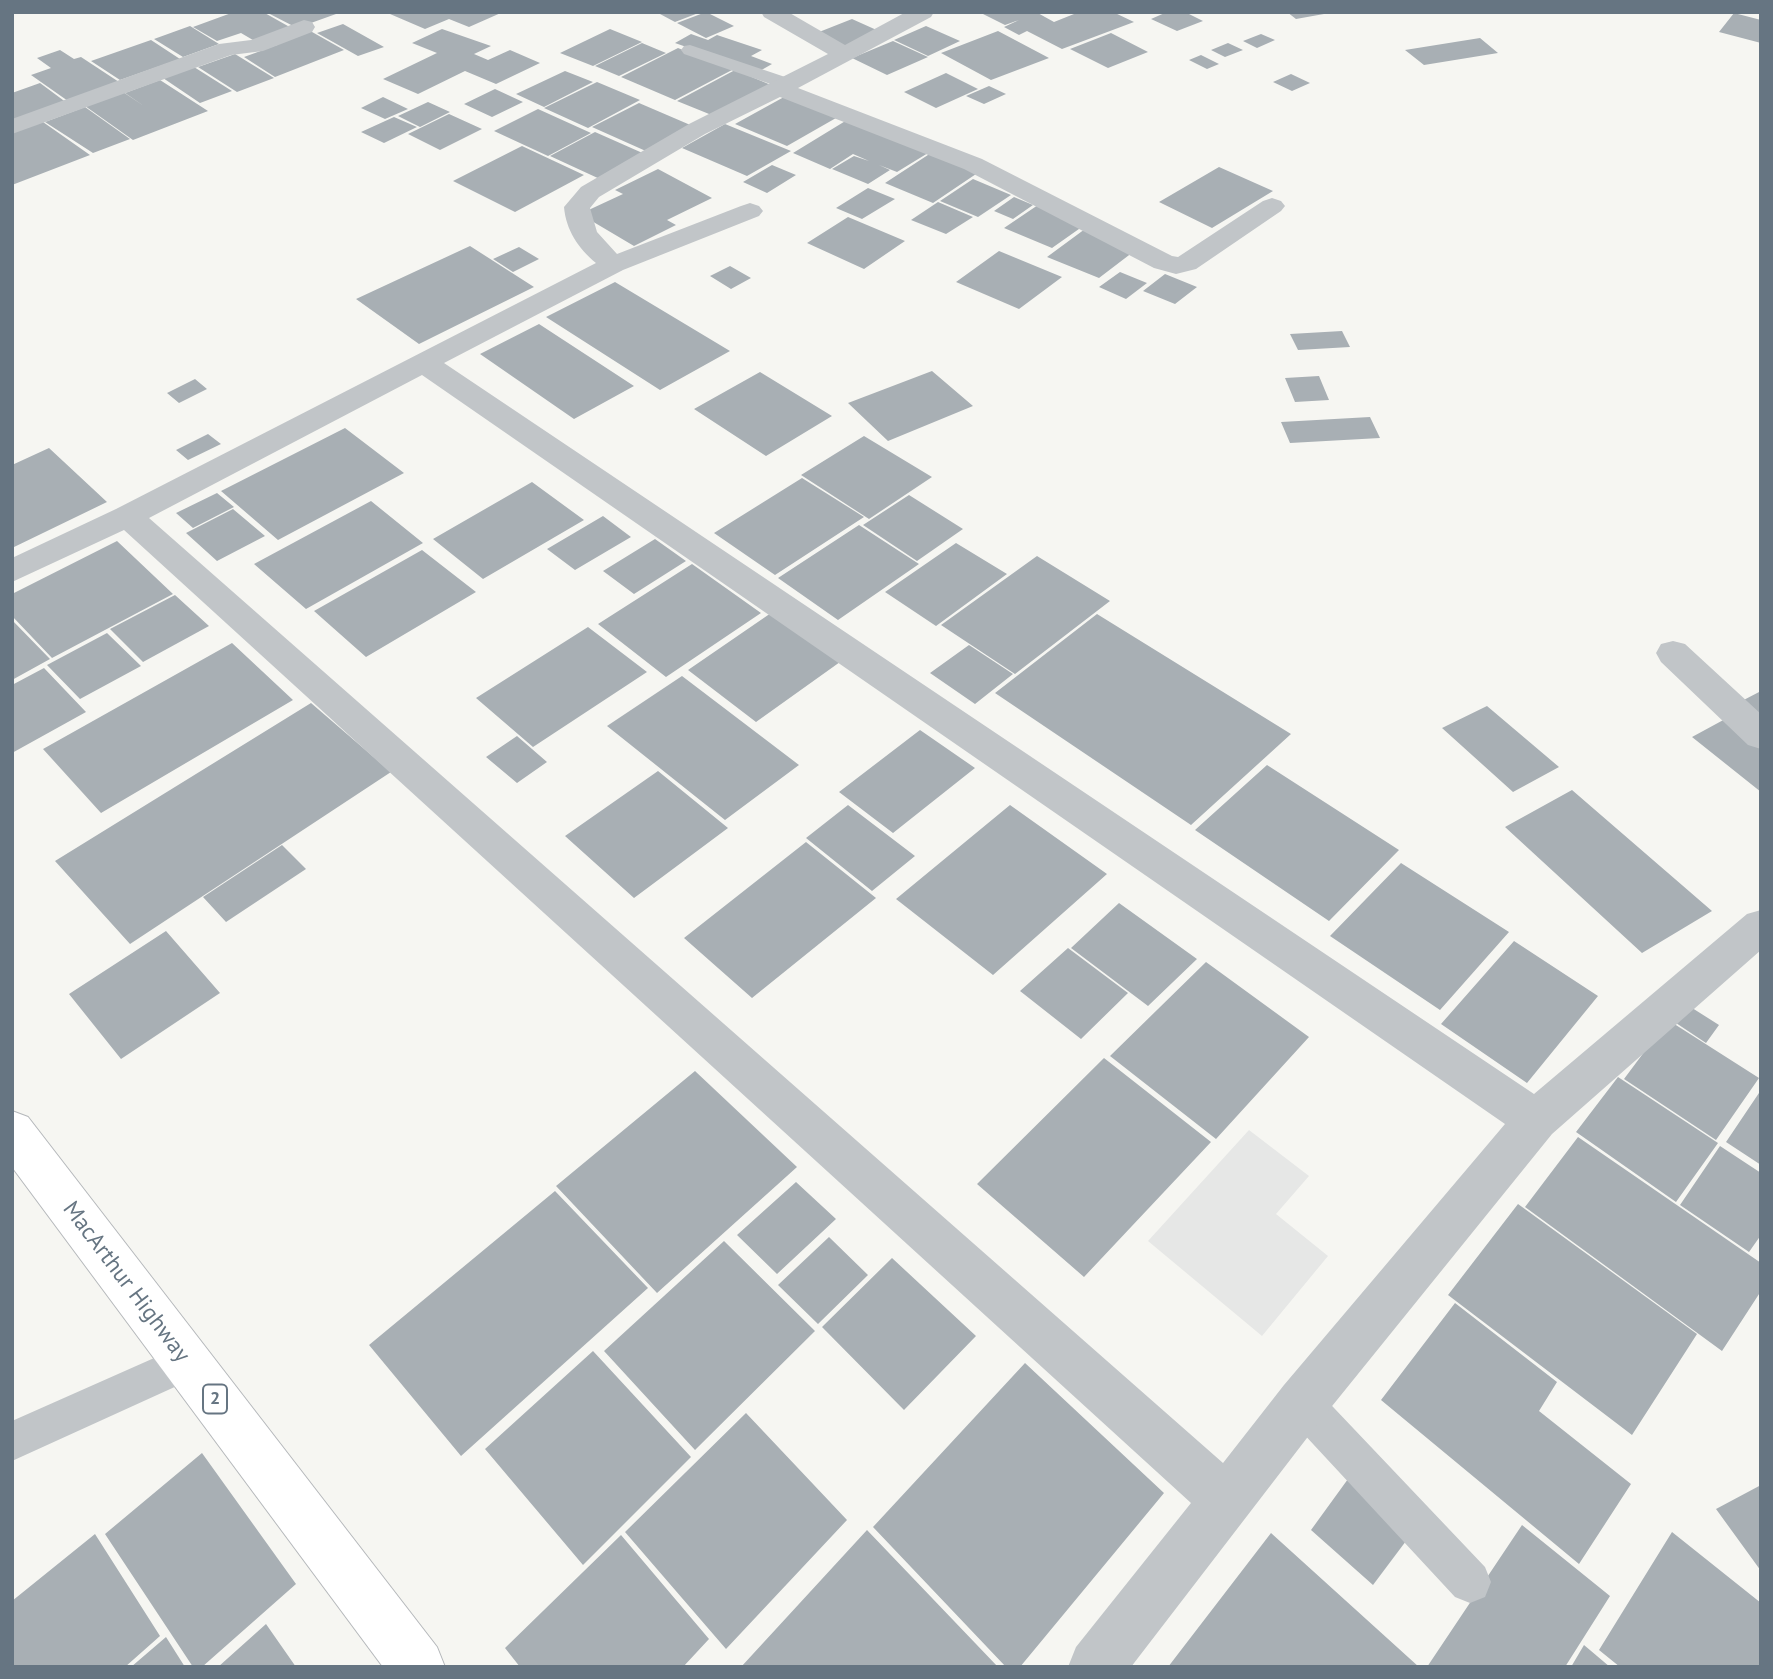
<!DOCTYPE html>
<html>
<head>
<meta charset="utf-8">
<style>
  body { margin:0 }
  #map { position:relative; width:1773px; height:1679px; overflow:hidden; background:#f6f6f2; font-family:"PT Sans",sans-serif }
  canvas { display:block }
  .frame { position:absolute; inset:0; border:14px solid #667582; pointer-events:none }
</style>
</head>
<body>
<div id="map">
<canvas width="1773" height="1679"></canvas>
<div class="frame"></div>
</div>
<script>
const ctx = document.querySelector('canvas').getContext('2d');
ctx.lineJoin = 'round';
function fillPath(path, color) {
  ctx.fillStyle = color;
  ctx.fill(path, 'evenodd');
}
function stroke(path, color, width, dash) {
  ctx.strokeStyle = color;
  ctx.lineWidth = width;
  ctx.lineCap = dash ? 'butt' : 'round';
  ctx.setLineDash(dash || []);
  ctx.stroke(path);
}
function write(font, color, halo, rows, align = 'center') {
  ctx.font = font + ' "PT Sans",sans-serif';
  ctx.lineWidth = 7;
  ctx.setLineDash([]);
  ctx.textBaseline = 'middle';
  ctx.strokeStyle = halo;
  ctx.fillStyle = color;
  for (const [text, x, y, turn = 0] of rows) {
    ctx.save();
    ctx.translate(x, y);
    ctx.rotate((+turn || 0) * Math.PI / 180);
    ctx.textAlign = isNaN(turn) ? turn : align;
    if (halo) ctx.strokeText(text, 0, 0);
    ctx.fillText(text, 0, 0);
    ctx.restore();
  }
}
const built = new Path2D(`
  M1249,1130L1309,1176L1276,1214L1328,1256L1262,1336L1148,1241Z`);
const building = new Path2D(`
  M234,12H263L295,30L258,43L241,33L217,41L193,27Z
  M266,12H333L336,14L297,28Z
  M394,12H503L469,27L449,19L425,29L390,14Z
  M664,12H701L675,22L660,14Z
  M706,12L734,26L706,38L677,23Z
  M989,12H1036L1054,22L1079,12H1113L1134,22L1062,49L1027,31L1019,35L1004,27L1019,20L1005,25L983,14Z
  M1167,12H1185L1203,21L1177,31L1151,19Z
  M1287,12H1324V14L1296,19Z
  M1734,13L1761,20V43L1719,32Z
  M852,19L881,32L842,48L814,34Z
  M343,24L384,47L358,56L317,33Z
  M190,26L219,44L183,57L154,39Z
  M926,26L960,41L928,56L894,40Z
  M305,28L344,50L275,77L244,57L277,45Z
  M442,29L491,46L474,54L488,60L510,50L540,63L496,84L465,71L418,94L383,79L437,53L412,43Z
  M610,29L642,42L593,66L560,53Z
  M998,31L1049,58L991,80L941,53Z
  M1111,33L1148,52L1108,68L1070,49Z
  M691,34L708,40L717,35L762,50L751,56L772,64L758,72L675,43Z
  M1261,34L1275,40L1257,48L1243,41Z
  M1480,38L1498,53L1424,65L1405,50Z
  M151,40L180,59L120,80L91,61Z
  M893,41L928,57L887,75L852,58Z
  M642,43L666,53L619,76L595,66Z
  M1228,43L1243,50L1225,57L1211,50Z
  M678,48L732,70L675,100L621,77Z
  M60,50L74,59L81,57L119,82L68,101L31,75L51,68L37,58Z
  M235,54L274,78L237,92L198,67Z
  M1201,55L1219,64L1207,69L1189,60Z
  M194,67L232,91L200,103L163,78Z
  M735,70L771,85L714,116L677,101Z
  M565,71L593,82L544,107L516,94Z
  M946,73L978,89L936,108L904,92Z
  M1291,74L1310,83L1292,91L1273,82Z
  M160,80L208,111L133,140L85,106L123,92L144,106L125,93Z
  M597,82L640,100L588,128L544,108Z
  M40,83L67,103L12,120V93Z
  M989,86L1006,94L984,104L966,96Z
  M495,89L523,102L492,117L464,104Z
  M383,97L408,109L385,119L361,108Z
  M784,97L836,118L787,146L735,124Z
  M428,102L450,112L420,127L398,116Z
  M639,103L695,127L648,152L592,127Z
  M85,107L130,139L93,153L45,122Z
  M538,109L591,133L548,156L494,131Z
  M449,114L482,129L440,150L408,134Z
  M394,117L417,127L384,143L361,132Z
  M847,120L928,153L897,172L879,165L890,170L868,184L832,169L854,156L869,161L853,154L830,169L793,153Z
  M43,122L90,155L12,185V133Z
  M725,124L791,151L747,176L682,148Z
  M595,132L647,155L602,180L550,156Z
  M522,146L584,175L515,212L453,181Z
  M931,153L979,172L933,203L885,183Z
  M772,165L796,175L767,193L743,182Z
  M1219,167L1273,191L1212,228L1159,202Z
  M658,169L712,198L667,220L676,225L634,246L580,214L623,194L615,190Z
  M973,179L1011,195L978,217L940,201Z
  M868,188L895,199L862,219L836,208Z
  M1014,197L1033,205L1013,219L994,211Z
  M938,202L973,217L946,234L911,220Z
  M1038,205L1086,224L1052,248L1004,228Z
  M848,217L905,241L864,269L807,243Z
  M1085,229L1137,249L1099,278L1047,257Z
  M470,246L534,287L419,344L356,299Z
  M519,247L539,259L513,272L493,259Z
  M999,251L1062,277L1019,309L956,282Z
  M730,266L751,278L731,289L710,276Z
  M1120,272L1147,283L1126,299L1099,287Z
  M1165,274L1197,287L1175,304L1143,291Z
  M615,282L730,351L660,390L546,317Z
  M539,324L634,386L574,419L480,354Z
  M1342,331L1350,347L1298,350L1290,334Z
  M932,371L973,406L888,441L848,403Z
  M760,372L832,416L766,456L694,409Z
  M1319,376L1329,400L1295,402L1285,378Z
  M195,379L207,389L179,403L167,393Z
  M1370,417L1380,438L1290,443L1281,422Z
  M345,428L404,473L278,540L221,491Z
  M208,434L221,444L188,460L176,450Z
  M864,436L932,477L869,519L801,475Z
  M49,448L107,502L12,548V465Z
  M802,478L864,517L775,575L714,533Z
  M532,482L584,520L483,579L433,539Z
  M217,493L234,507L193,528L176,513Z
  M909,495L963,529L917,561L863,525Z
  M371,501L423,543L306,609L254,564Z
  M233,509L265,536L217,561L186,533Z
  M603,516L631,537L575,570L547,549Z
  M859,525L919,564L838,620L778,578Z
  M655,539L686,561L634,594L603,571Z
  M117,541L173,594L52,658L12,616V594Z
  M956,543L1007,574L936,626L885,592Z
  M422,550L476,592L366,657L314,611Z
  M1037,556L1110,601L1015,674L941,625Z
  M692,564L761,613L666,677L598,624Z
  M175,595L209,626L143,662L110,629Z
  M771,613L840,662L756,722L688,670Z
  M1097,614L1291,734L1191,825L995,693Z
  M12,620L50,659L12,680Z
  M588,627L647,672L533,747L476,698Z
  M107,633L141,666L80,699L47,665Z
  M232,643L293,700L101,813L43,749Z
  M969,645L1013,674L975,704L930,673Z
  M44,668L86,712L12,753V685Z
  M682,676L799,765L725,820L607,726Z
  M1761,691V724L1736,704Z
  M311,703L391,772L130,944L55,861Z
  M1487,706L1559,767L1513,792L1442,728Z
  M1727,718L1761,744V792L1692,737Z
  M920,730L975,768L893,833L839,792Z
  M517,736L547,762L517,783L486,757Z
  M1267,765L1399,850L1329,921L1195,830Z
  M658,771L728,828L634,898L565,836Z
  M1572,790L1712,911L1642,953L1505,827Z
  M848,805L915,856L872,891L806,838Z
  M1010,805L1107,874L993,975L896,899Z
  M806,842L876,898L752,998L684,938Z
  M282,845L306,869L226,922L203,897Z
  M1401,863L1509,932L1440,1010L1330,936Z
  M1119,903L1197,959L1148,1006L1071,948Z
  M166,931L220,993L121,1059L69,994Z
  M1514,941L1598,996L1527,1083L1441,1024Z
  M1068,948L1128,993L1081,1039L1020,991Z
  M1206,962L1309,1037L1216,1139L1110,1056Z
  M1689,1006L1719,1025L1706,1043L1676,1023Z
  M1668,1020L1759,1078L1716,1140L1624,1079Z
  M1104,1058L1211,1142L1084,1277L977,1184Z
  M695,1071L797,1167L657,1293L556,1186Z
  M1618,1077L1718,1143L1676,1202L1576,1132Z
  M1761,1090V1165L1726,1142Z
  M1578,1137L1761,1263V1291L1722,1351L1525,1207Z
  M1720,1146L1761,1173V1235L1749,1252L1680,1205Z
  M796,1182L836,1219L777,1274L737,1235Z
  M555,1191L648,1288L461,1456L369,1345Z
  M1518,1204L1697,1334L1632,1435L1448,1295Z
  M829,1237L868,1275L818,1324L778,1285Z
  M724,1241L815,1331L695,1450L604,1351Z
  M892,1258L976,1336L904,1410L822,1327Z
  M1455,1303L1557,1382L1539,1411L1631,1484L1579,1564L1381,1400Z
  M593,1351L691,1457L583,1565L485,1449Z
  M1025,1363L1164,1493L1020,1667H1006L873,1527Z
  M746,1413L847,1520L726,1649L625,1532Z
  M202,1453L296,1584L202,1667H193L105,1534Z
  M1348,1479L1412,1533L1373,1585L1311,1530Z
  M1761,1485V1571L1716,1509Z
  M1522,1525L1610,1596L1565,1667H1427Z
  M867,1530L998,1667H741Z
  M1672,1532L1761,1603V1667H1620L1599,1650Z
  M1271,1533L1419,1667H1168Z
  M95,1534L160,1636L125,1667H12V1601Z
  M621,1535L709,1639L683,1667H520L505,1648Z
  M266,1624L296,1667H218Z
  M166,1637L185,1667H131Z
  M1584,1645L1610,1667H1571Z`);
const lane = new Path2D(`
  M690,45L794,80L797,84L788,89L782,88L684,54L681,50L684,46Z
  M188,1343L201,1349L207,1362L201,1375L12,1461V1421Z
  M1302,1384L1316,1389L1485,1567L1491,1582L1485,1597L1470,1603L1455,1597L1288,1417L1283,1403L1288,1389Z`);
const street = new Path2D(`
  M761,12H788L845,45L906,12H934L931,17L798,88L982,159L1172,256L1178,257L1263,201L1272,198L1281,201L1285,206L1281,211L1196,269L1176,274L1154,268L964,169L780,97L705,134L599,197L590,208L597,232L617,254L741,206L750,203L759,206L763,211L759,216L623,270L444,363L1534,1094L1747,914L1761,910V950L1552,1134L1320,1421L1131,1667H1068L1076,1647L1191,1503L124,530L12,582V558L116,509L596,263C578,248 566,230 564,207L581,187L689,124L828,54L764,17ZM422,375L1505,1124L1284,1385L1223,1463L149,518Z
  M304,20L312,22L315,27L312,32L263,51L231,55L12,134V119L219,44L251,40Z
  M1673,641L1685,644L1761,714V749L1748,745L1661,662L1656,653L1661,644Z`);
const highway = new Path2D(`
  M12,1111L28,1117L437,1647L445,1667H383L12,1167Z`);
const shields = [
  [215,1399,24]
];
const shieldNames = [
  ["2",215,1399]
];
const nearStreetnames = [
  ["MacArthur Highway",126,1282,53]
];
fillPath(built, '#e6e7e6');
fillPath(building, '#a8afb4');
stroke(highway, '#b4b7ba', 2);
fillPath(lane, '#c1c5c8');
fillPath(street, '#c1c5c8');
fillPath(highway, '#fff');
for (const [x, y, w] of shields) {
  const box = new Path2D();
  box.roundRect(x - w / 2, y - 14.5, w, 29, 5);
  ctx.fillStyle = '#fff';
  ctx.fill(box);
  stroke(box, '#667582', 2);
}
write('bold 18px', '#667582', null, shieldNames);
write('23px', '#667582', '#fff', nearStreetnames);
</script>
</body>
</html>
